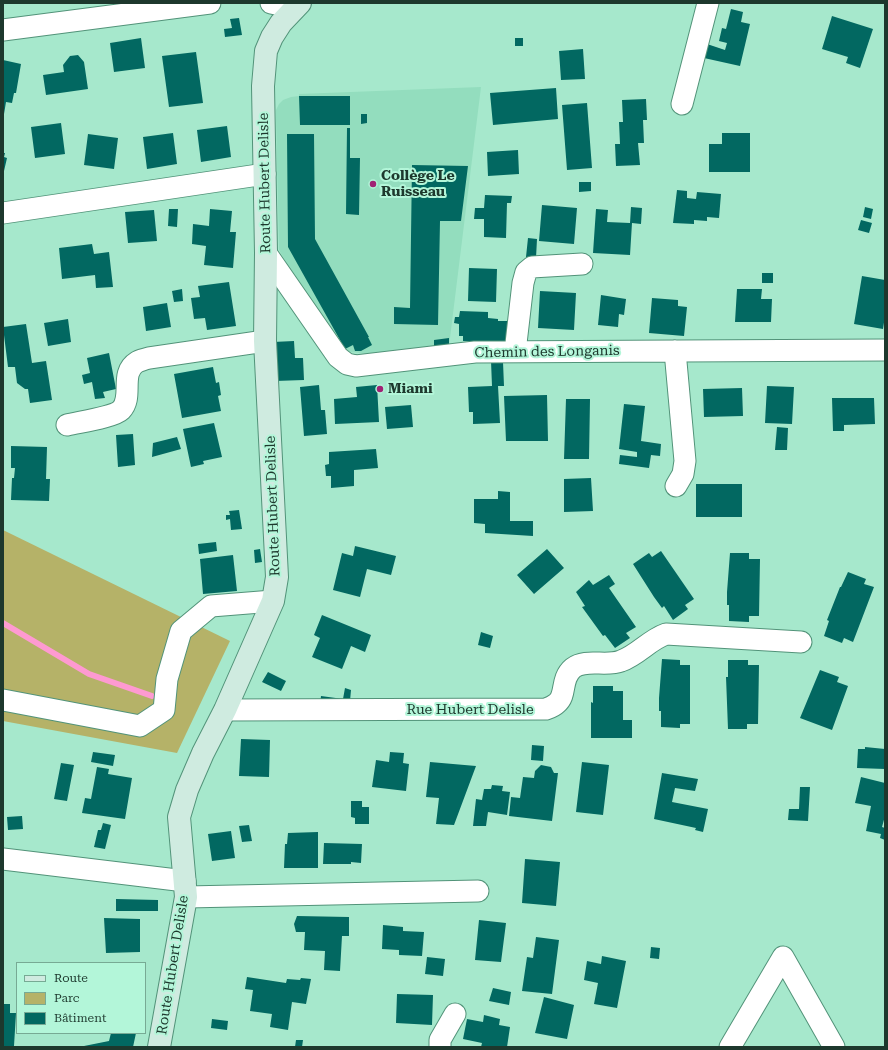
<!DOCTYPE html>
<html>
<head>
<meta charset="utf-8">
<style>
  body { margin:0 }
  #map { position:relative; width:888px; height:1050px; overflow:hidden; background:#a6e8cc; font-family:"Roboto Serif",serif }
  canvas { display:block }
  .frame { position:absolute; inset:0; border:4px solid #1d382d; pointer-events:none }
  .legend { position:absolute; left:16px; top:962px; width:130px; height:72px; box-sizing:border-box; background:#b3f6d9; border:1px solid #77aa94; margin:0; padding:5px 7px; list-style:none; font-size:12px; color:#1d382d }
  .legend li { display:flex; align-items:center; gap:8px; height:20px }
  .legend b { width:20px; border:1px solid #77aa94 }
</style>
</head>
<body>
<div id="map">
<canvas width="888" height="1050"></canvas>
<div class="frame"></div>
<ul class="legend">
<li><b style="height:5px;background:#cfebe0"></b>Route</li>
<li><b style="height:11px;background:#b5b268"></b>Parc</li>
<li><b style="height:11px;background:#026861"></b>Bâtiment</li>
</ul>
</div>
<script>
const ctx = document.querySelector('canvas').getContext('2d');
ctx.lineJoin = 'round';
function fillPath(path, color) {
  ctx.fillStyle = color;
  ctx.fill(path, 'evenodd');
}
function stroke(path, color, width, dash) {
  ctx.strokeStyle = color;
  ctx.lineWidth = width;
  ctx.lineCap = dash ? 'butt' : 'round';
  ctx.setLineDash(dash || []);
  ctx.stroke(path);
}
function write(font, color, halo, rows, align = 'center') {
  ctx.font = font + ' "Roboto Serif",serif';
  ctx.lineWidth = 4;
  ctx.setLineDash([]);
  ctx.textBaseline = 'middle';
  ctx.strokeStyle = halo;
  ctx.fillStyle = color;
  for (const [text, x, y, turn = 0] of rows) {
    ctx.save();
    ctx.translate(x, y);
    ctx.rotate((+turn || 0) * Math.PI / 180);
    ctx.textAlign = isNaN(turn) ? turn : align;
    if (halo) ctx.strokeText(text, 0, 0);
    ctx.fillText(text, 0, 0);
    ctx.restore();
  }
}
const built = new Path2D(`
  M481,87L449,346L378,355L351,352L339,348L332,340L279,250L276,117V110L279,104L283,100L291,97L299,96V94Z`);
const green = new Path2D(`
  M3,530L230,641L177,753L3,721Z`);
const stream = new Path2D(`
  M3,623L89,674L152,696`);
const building = new Path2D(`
  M731,9L743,12L741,22L750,24L740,66L704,58L707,44L725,50L727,43L719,41L722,28L726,29Z
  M832,16L873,29L860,68L846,63L848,57L822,49Z
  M239,18L242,35L225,37L224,29L232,28L230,19Z
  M141,38L145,68L114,72L110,43Z
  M515,38H523V46H515Z
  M583,49L585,79L561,80L559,51Z
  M196,52L203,103L169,107L162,56Z
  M78,55L84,62L88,89L46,95L43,75L64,72L63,65L70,56Z
  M3,60L21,64L16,93H14L12,103L6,102L4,114Z
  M556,88L558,119L493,125L490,93Z
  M299,96H350V125H300Z
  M646,99L647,120H643L644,143H638L640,165L616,166L615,144H620L619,122H623L622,100Z
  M587,103L592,168L567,170L562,105Z
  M361,114H367V123L361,124Z
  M61,123L65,154L35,158L31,127Z
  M227,126L231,157L201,162L197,130Z
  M347,128H350V158H360L359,215L346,214Z
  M173,133L177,164L147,169L143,137Z
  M722,133H750V172H709V144H722Z
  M88,134L118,138L114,169L84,165Z
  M287,134H314L315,239L369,337H368L372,345L361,351H355L353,345L345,349L288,247Z
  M518,150L519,174L488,176L487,152Z
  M3,153H5L4,157L7,158L4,171Z
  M412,165L468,166L461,221H440L438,325L394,324V307L410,308Z
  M579,182H591V191L579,192Z
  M677,190L687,191V198L696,199L697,192L721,194L719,218L707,217V221L694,220V224L673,223Z
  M485,195L512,196L511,203H507L506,238L484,237V219H474L475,208H484Z
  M542,205L577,208L574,244L539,241Z
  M631,207L642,208L641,224L632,223L630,255L593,253L596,209L608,210L607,222L630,223Z
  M865,207L873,209L871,219L863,217Z
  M169,209H178L177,227L168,226Z
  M210,209L232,211L230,232H236L233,268L204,265L206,246L192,244L193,224L209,226Z
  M154,210L157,241L128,243L125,212Z
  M861,220L872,223L869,233L858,230Z
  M528,238L537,239L536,258L526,257Z
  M92,244L94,254L109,252L113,287L96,288L95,275L62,279L59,248Z
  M469,268L497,269L496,302L468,301Z
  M762,273H773V283H762Z
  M862,276L885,280V316L883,329L854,324Z
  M229,282L236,326L207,330L205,318L194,319L191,298L200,297L198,286Z
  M182,289L183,301L174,302L172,291Z
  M737,289H762L761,299H772L771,322H735Z
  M540,291L576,293L574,330L538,328Z
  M601,295L626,299L624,315L619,314L618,327L598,325Z
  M652,298L678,300V306L687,307L684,336L649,333Z
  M167,303L171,327L146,331L143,307Z
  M460,311L488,312V318L498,319V321H510L509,346L497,342L463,341V336H459V324L454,323L455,317H459Z
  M68,319L71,342L48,346L44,323Z
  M26,324L32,363L46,361L52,400L30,403L28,389H25L17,383L15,367H8L3,327Z
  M449,338V346L434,347V340Z
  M294,341L295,358H303L304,380L275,381L273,342Z
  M109,353L116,389L103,392L105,398L95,399L92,382L84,384L82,375L90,373L87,358Z
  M491,361L503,362L504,386H498L500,423L473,424V412H469L468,387L492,386Z
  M213,367L216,383L219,382L221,395L218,396L221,411L182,418L174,374Z
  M319,385L321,410H325L327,434L304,436L300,387Z
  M377,385L379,422L335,424L334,399L357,397L356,387Z
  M767,386L794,387L792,424L765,423Z
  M742,388L743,416L704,417L703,389Z
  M547,395L548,441H506L504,396Z
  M832,398H874L875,424L844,425V431H833Z
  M566,399H590L589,459H564Z
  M624,404L645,406L641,441L661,444L660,456L651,455L649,468L619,464L620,455L637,457V452L619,449Z
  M411,405L413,427L387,429L385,407Z
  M214,423L222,457L203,461L204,464L191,467L183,429Z
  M777,427L788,428L787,450H775Z
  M133,434L135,465L118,467L116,435Z
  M177,437L181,449L152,457L153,443Z
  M11,446L47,447L46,479H50L49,501L11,500L12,478H14L15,468H11Z
  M376,449L378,468L354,470V486L331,488V476H326L325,465L329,464V452Z
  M591,478L593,511L564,512V479Z
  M696,484H742V517H696Z
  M498,491L510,492V521H533V536L485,533V524L474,523V499H498Z
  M239,510L242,529L231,530L230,519L226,520V515H230L229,511Z
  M216,542L217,551L199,554L198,544Z
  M355,546L396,556L391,575L367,569L360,597L333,590L342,553L353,556Z
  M260,549L262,562L255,563L254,550Z
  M547,549L564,568L534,594L517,575Z
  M661,551L694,599L685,605L688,609L673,620L664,606L662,608L654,597L633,564L649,553L652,557Z
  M730,553H749V559H760L759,616H749V622L729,621V605H727V592Z
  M233,555L237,591L203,594L200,559Z
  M848,572L866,579L864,584L874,587L853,642L844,638L842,643L824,636L829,621L827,620L840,587H841Z
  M609,575L615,584L609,588L636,627L626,633L630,638L615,648L605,635L603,636L582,607L585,606L576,592L589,580L593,585Z
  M322,615L371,635L365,652L351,646L342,669L312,657L320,638L314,635Z
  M481,632L493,636L490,648L478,645Z
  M662,659L680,660V665H690V724H680V728L661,727V711H659V698Z
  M728,660H748V665H759L758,724H747V729H728L726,677H728Z
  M820,670L839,677L837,682L848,686L832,730L800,718Z
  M268,672L286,681L281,691L262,682Z
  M593,686H613V691H623V720H632V738H591V702L593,703Z
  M345,688L351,690L350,701L320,705L321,696L343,699Z
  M241,739L270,740L269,777L239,776Z
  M532,745L544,746L543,761L531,760Z
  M865,747L885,749V769L857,768L858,749H865Z
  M93,752L115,755L113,766L91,762Z
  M390,752L404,753L403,763L409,764L406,791L372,787L376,760L389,762Z
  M430,762L476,766L454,825L436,824L439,798L426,797Z
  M582,762L609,765L603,815L576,812Z
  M61,763L74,765L67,801L54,799Z
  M541,765L551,767L554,773H558L552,821L509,816L511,797L520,798L523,777L534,778L535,771Z
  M97,767L109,769L108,774L132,778L125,819L82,813L85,798L91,799Z
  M662,773L698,779L695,791L675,788L672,802L708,809L703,832L695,830L696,828L654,819Z
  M861,777L885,783V816L882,827L885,828V840L880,838L881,834L866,831L871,806L855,803Z
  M492,785L503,786L502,791L510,792L507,815L488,812L486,826H473L476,799L482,800L484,789H491Z
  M800,787H810L808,821L788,820L789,809H799Z
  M351,801H362V807H369V824H355V818L351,817Z
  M22,816L23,829L8,830L7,817Z
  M103,823L111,825L105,849L94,847L98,830H101Z
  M249,825L252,841L242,842L239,826Z
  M231,831L235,858L212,861L208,834Z
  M318,832V868H284L285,844H287L288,833Z
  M324,843L362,844L361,863L351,862V864H323Z
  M525,859L560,862L556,906L522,903Z
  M116,899L158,900V911H116Z
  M297,916L349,917V936H342L340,971L324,970L325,951L304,950L305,932H296L294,924Z
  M104,918L140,919V952L106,953Z
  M479,920L506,923L501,962L475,960Z
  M383,925L403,927V931L424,932L422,956L399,955V950L382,949Z
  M536,937L559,940L552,994L522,991L527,957L533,958Z
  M651,947L660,948L659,959L650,958Z
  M602,956L626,961L617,1008L594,1004L598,983L584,980L587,961L601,964Z
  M427,957L445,959L443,976L425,974Z
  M247,977L286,983L287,979L300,980L301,978L311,979L306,1004L292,1002L288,1030L270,1027L272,1014L250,1011L253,990L245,989Z
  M493,988L511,992L509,1005L489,1001Z
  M397,994L433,995L432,1025L396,1023Z
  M544,997L574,1005L567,1039L535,1033Z
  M3,1004H10V1013H16L14,1046H5V1047H3Z
  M484,1015L500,1019L499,1025L510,1027L507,1047H481L482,1043L463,1039L467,1019L483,1022Z
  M212,1019L228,1021L227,1030L211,1028Z
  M111,1033H136L133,1047H79L109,1041Z
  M296,1040H303L302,1047H295Z`);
const street = new Path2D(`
  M271,3L295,8
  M3,30L210,3
  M682,104L708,3
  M3,213L265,174
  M266,253L338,357L347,364L356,366L475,352L885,350
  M675,351L685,461L683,474L676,486
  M515,352L523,283L526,272L532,267L582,264
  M67,425C79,422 114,417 121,410C134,397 119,373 137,362C141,360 145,359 149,358L265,341
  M3,700L140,726L164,710L167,679L181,631L211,606L273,601
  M225,710L546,709C549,708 554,706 557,703C567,695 560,679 573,668C586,658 606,667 621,661C638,655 649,640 666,634L801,642
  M3,859L185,881
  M186,897L478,891
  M440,1047V1040L455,1014
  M730,1047L783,957L834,1047`);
const secondary = new Path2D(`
  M159,1047L186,897L179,817L187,790L203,753L225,710L273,601L277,577L265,341L266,253L263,86L266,51L272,37L281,23L300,3`);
const markers = [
  [373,184,4,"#a02174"],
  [380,389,4,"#a02174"]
];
const poiNames = [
  ["Collège Le",381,176],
  ["Ruisseau",381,192],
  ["Miami",388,389]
];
const streetNames = [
  ["Route Hubert Delisle",265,183,-91],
  ["Chemin des Longanis",547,352,-1],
  ["Route Hubert Delisle",273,506,-92],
  ["Rue Hubert Delisle",470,710],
  ["Route Hubert Delisle",173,965,-81]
];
fillPath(built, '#93ddbe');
fillPath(green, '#b5b268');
stroke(stream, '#fe9ad1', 6);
fillPath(building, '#026861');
stroke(street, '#529379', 23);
stroke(secondary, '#529379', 24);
stroke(street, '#fff', 21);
stroke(secondary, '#cfebe0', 22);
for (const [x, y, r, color] of markers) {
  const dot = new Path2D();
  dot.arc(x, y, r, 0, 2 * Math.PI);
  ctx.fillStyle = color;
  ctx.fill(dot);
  stroke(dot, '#b3f6d9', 1.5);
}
write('bold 14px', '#1d382d', '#b3f6d9', poiNames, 'left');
write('14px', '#1d382d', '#b3f6d9', streetNames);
</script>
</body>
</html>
